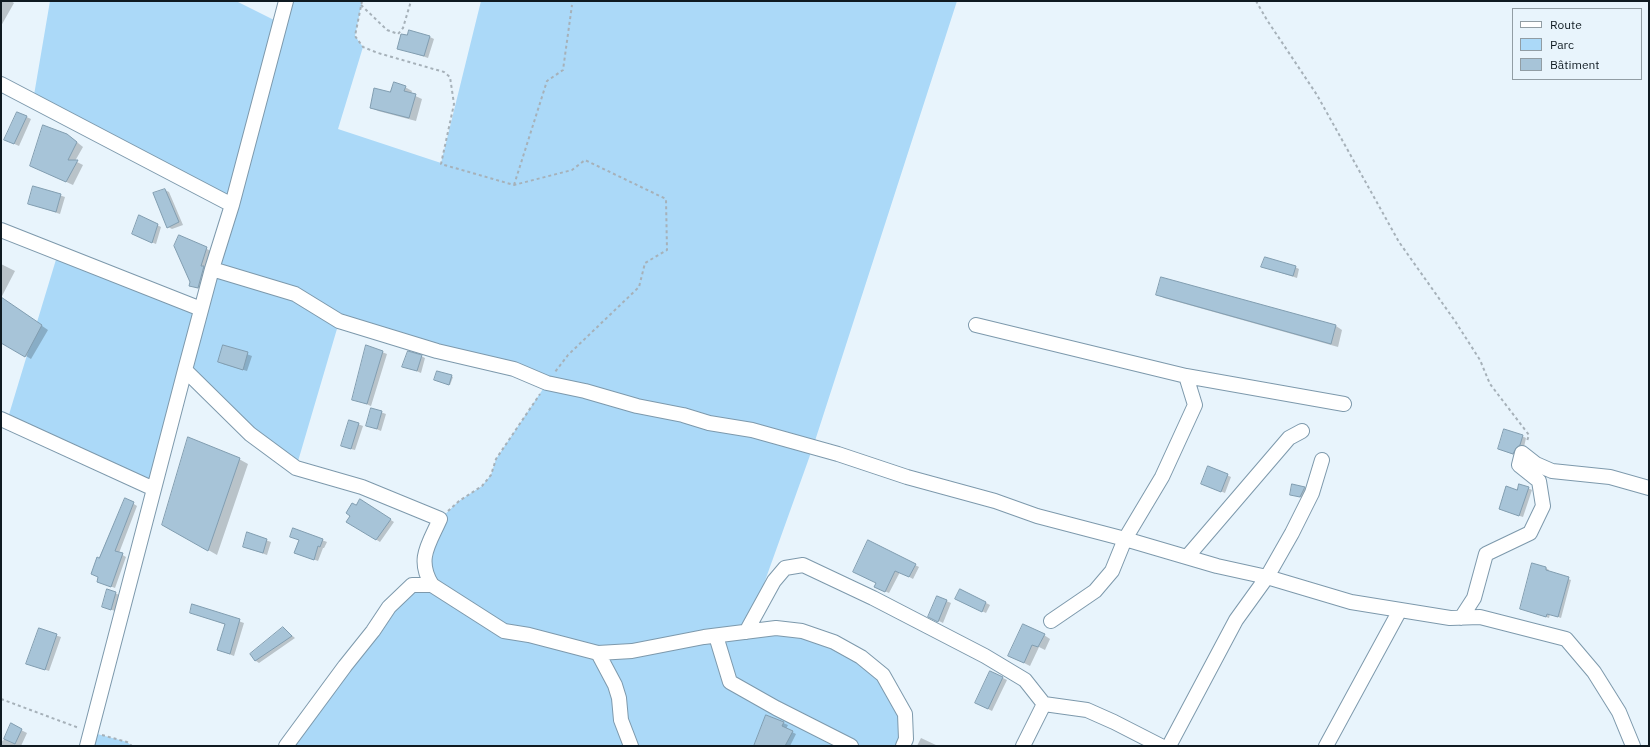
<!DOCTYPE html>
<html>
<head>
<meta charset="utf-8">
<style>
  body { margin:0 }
  #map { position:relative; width:1650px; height:747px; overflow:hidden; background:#e8f4fc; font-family:"IBM Plex Sans",sans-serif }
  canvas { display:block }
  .frame { position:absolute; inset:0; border:2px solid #0f1a21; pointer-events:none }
  .legend { position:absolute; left:1512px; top:8px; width:130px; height:72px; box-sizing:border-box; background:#e8f4fc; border:1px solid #919da4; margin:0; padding:5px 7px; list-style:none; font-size:12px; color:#0f1a21 }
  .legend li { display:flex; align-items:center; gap:8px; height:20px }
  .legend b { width:20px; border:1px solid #919da4 }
</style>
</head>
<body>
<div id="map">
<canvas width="1650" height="747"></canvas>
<div class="frame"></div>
<ul class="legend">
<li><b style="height:5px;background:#fff"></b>Route</li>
<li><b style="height:11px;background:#abd9f8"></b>Parc</li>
<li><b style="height:11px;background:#a7c4d8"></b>Bâtiment</li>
</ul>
</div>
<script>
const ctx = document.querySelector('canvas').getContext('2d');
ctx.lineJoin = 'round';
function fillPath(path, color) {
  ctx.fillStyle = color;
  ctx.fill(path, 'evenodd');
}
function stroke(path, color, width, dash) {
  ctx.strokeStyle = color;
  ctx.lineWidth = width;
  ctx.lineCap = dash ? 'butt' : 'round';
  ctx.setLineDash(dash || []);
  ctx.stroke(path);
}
const green = new Path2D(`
  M50,1H236L280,23L287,1H362L355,36L363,47L338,129L441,163L481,1H957L813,447L747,631L794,630L861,657L901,704L902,746H289L412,585H432L424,560L440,519L459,501L482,486L491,475L496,459L547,383L339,322L296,468L185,371L154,489L7,421L58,253L201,309L230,204L33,101Z
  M90,732L127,742L132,746H87Z`);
const shadow = new Path2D(`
  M1,1H11L14,3L1,26Z
  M430,37L434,39L428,58L398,48Z
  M405,87L412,91L411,94L422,99L416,121L378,111L372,108L391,93Z
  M18,113L31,119L19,146L10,142Z
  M73,139L83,147L75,161L83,165L73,185L38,169Z
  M34,187L65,197L60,214L30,204Z
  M165,190L169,192L183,225L172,229L168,227Z
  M157,225L161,227L156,244L137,236Z
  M179,236L211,251L202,290L190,285L192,282Z
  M1,264L15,271L1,298Z
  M1263,267H1295L1299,269L1297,278Z
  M1157,294L1336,326L1342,330L1338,347L1164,298Z
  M19,310L48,330L31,359L1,341V329Z
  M224,346L252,356L247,371L223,364Z
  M367,346L387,354L371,406L353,399Z
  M421,356L425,358L421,373L404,366Z
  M451,376L453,377L450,385L437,381Z
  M372,409L386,414L381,431L367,425Z
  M350,421L363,426L355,450L347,448Z
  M1522,436L1526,438L1524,447L1517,456L1499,449Z
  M239,459L248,464L217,555L163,524Z
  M1209,467L1231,477L1225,493L1206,485Z
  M1293,485L1308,490L1305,499L1291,494Z
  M1528,488L1532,490L1523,517L1504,511Z
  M126,499L137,506L119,553L126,557L115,588L102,583L99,577V559Z
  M361,501L394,522L380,542L347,521Z
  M294,529L327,542L324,548H323L318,561L299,554L300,540Z
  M248,534L271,542L267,555L244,547Z
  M915,565L919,567L913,579L900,572L889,593L880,589L877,583L858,574Z
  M1546,568L1549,570L1548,572L1571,580L1561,618L1550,614L1549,618L1521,609Z
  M961,590L990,605L986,613L961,601Z
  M115,593L119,595L115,611L103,607Z
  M937,597L951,603L943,623L929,616Z
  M193,605L244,623L234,656L218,650L226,625L191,612Z
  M283,628L295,638L259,663L256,661L251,655Z
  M39,630L61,637L49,671L31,665Z
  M1044,635L1050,639L1045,650L1039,647L1030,666L1010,656Z
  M991,672L1007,680L992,711L980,705Z
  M767,716L788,725L786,729L796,734L790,746H755Z
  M11,725L27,733L21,746H1V740L3,741Z
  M921,738L938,746H917Z`);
const building = new Path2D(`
  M409,30L430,36L424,56L397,49L401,34L407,35Z
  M394,82L406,86L404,91L416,94L409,118L370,108L374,88L390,92Z
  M17,112L27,116L14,144L4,140Z
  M43,125L67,134L77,142L68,160H78L66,182L30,166Z
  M33,186L61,194L56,212L28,204Z
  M165,189L179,222L167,228L153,193Z
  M139,215L158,224L152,243L132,234Z
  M179,235L207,247L201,266H204L198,288L189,286L190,282L174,246Z
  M1265,257L1296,266L1293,276L1261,267Z
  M1161,277L1336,325L1331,344L1156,295Z
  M1,297L42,325L25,357L1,343Z
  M223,345L248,352L243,370L218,362Z
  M366,345L383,351L367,404L352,400Z
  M408,351L422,355L417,371L402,367Z
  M437,371L452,375L449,385L434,380Z
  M371,408L382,411L377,429L366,426Z
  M349,420L359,423L351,449L341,446Z
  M1504,429L1523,435L1520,445L1516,448L1513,454L1498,449Z
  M188,437L240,458L208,551L162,525Z
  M1208,466L1228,474L1221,492L1201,484Z
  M1292,484L1305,487L1300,497L1290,495Z
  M1519,484L1529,487L1519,516L1499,509L1506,486L1517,490Z
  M125,498L134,502L115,551L123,553L111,587L97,582L98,577L91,574L97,557L99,558Z
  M360,499L391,519L376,540L346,522L350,516L346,513L352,503L356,505Z
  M293,528L323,539L320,547L318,546L314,560L294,553L299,540L290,537Z
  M247,532L267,539L263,553L243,547Z
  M868,540L916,564L909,577L895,571L885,592L874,587L876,583L853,572Z
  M1532,563L1546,567V570L1569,577L1558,617L1547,614L1546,617L1520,609Z
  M107,589L116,592L111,610L102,607Z
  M960,589L986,602L982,612L955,599Z
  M937,596L947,600L938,622L928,617Z
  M192,604L240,619L230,654L217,650L225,624L190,613Z
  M1023,624L1045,634L1038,647L1032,645L1024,663L1008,656Z
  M283,627L292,636L255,661L250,654Z
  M39,628L57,634L45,670L26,664Z
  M990,671L1003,677L988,709L975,703Z
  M766,715L784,722L782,726L793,731L785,746H754Z
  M11,723L22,729L15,744L4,739Z`);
const path = new Path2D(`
  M362,1L355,36L363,47L378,53L444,72L450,77L454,104L441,164L514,185L572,170L585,160L666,199L667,250L645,263L639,287L568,355L555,372
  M1256,1L1267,20L1317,95L1399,242L1455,321L1480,360L1490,384L1529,435L1527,441
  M361,5L387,30L398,34L403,28L411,1
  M514,185L547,81L563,70L572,5
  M448,511L459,501L482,486L491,475L496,459L540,394
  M1,699L79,728
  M102,735L127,742L132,746`);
const street = new Path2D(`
  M1,84L232,205
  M1,230L201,309
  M212,269L295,294L339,321L437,351L514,369L547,383L585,391L637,406L683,415L709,423L752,430L838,454L907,477L995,501L1037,516L1125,539L1217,566L1267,577L1351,602L1450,618L1480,617L1566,639L1594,672L1619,712L1633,746
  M976,325L1186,376L1344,404
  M185,370L250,434L296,468L362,487L440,519C429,544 416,559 432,585L504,631L529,635L598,653L632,651L704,637L776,628L802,631L834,642L861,657L883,675L905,714L906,739L903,746
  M1,419L154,489
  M1187,557L1289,438L1302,431
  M1461,618L1474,598L1486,554L1530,533L1543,506L1539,481L1519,465L1522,453L1536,464L1552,471L1610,477L1649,488
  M1051,621L1095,591L1112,571L1125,539L1162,477L1195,405L1186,376
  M746,632L774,581L785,568L803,565L873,598L985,656L1025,680L1044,704L1087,710L1114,722L1161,746
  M716,636L730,682L776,708L851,746
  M598,653L615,685L619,698L621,720L631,746
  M87,746L185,370L212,269L232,205L286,1
  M286,746L345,666L373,631L389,607L412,585H432
  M1023,746L1044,704
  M1169,746L1236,620L1267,577L1292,533L1312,493L1322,460
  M1326,746L1400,610`);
fillPath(green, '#abd9f8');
fillPath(shadow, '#0003');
fillPath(building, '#a7c4d8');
stroke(building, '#819db0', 1);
stroke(street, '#7d99ac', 16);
stroke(path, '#a6b1b9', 2, [3, 3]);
stroke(street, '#fff', 14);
</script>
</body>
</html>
